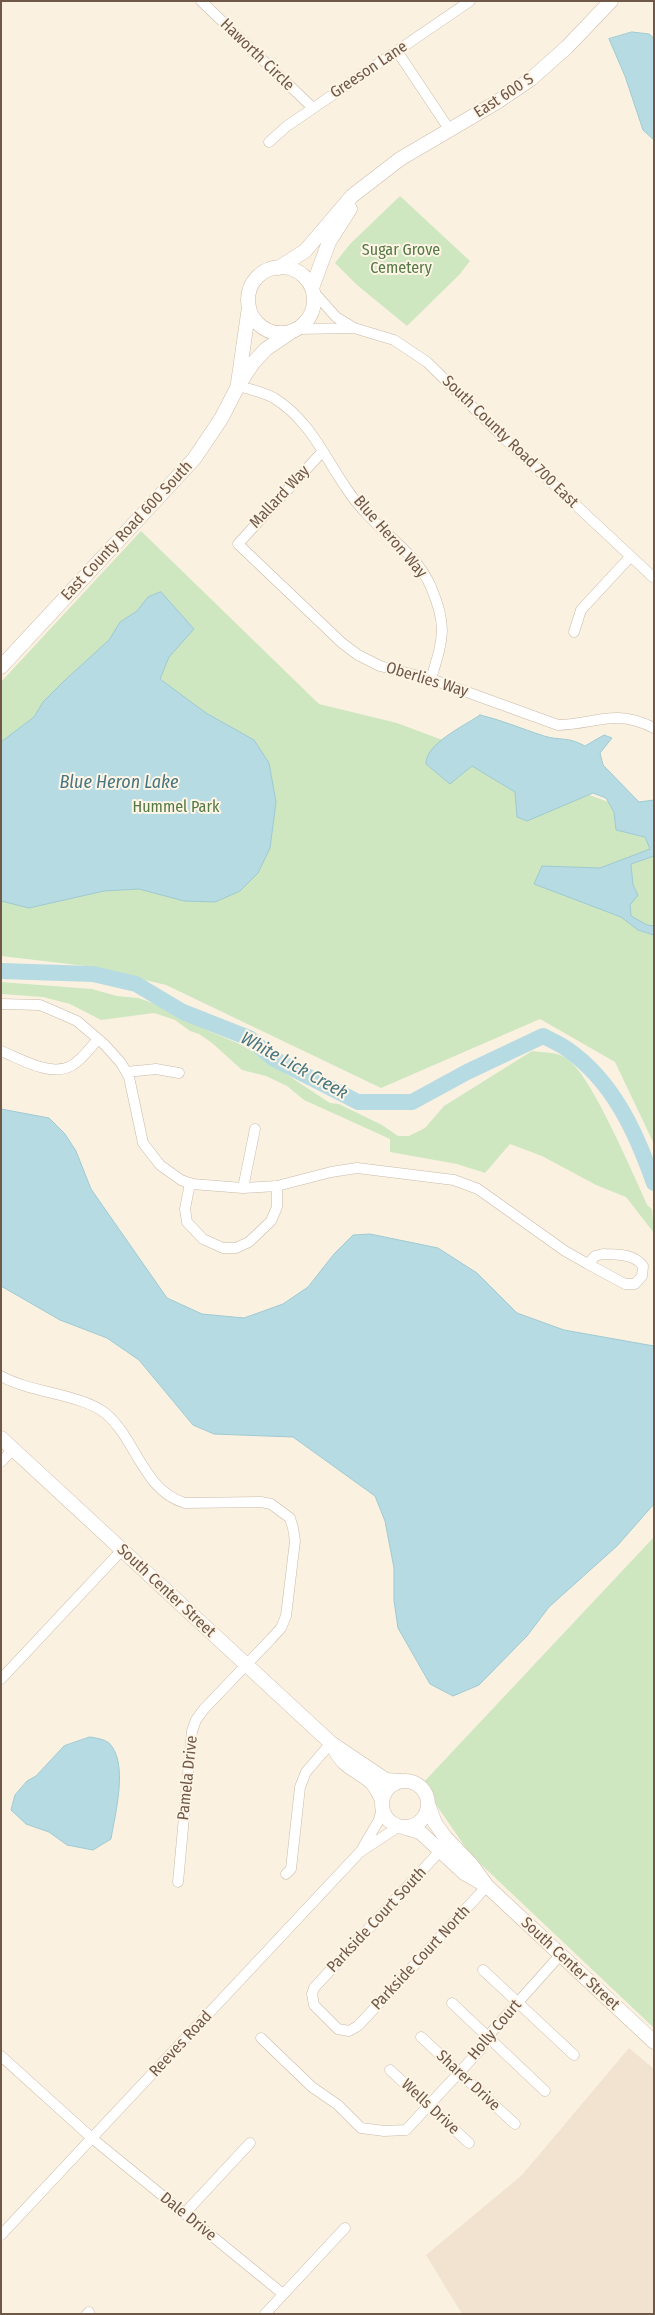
<!DOCTYPE html>
<html>
<head>
<meta charset="utf-8">
<style>
  body { margin:0 }
  #map { position:relative; width:655px; height:2315px; overflow:hidden; background:#faf1e1; font-family:"Fira Sans Condensed",sans-serif }
  canvas { display:block }
  .frame { position:absolute; inset:0; border:2px solid #705849; pointer-events:none }
</style>
</head>
<body>
<div id="map">
<canvas width="655" height="2315"></canvas>
<div class="frame"></div>
</div>
<script>
const ctx = document.querySelector('canvas').getContext('2d');
ctx.lineJoin = 'round';
function fillPath(path, color) {
  ctx.fillStyle = color;
  ctx.fill(path, 'evenodd');
}
function stroke(path, color, width, dash) {
  ctx.strokeStyle = color;
  ctx.lineWidth = width;
  ctx.lineCap = dash ? 'butt' : 'round';
  ctx.setLineDash(dash || []);
  ctx.stroke(path);
}
function write(font, color, halo, rows, align = 'center') {
  ctx.font = font + ' "Fira Sans Condensed",sans-serif';
  ctx.lineWidth = 4;
  ctx.setLineDash([]);
  ctx.textBaseline = 'middle';
  ctx.strokeStyle = halo;
  ctx.fillStyle = color;
  for (const [text, x, y, turn = 0] of rows) {
    ctx.save();
    ctx.translate(x, y);
    ctx.rotate((+turn || 0) * Math.PI / 180);
    ctx.textAlign = isNaN(turn) ? turn : align;
    if (halo) ctx.strokeText(text, 0, 0);
    ctx.fillText(text, 0, 0);
    ctx.restore();
  }
}
const residential = new Path2D(`
  M629,2048L654,2069V2314H462L426,2255L522,2175Z`);
const green = new Path2D(`
  M400,196L470,261L460,274L407,326L357,285L335,263L350,244Z
  M141,531L319,704L397,723L654,819V1144L615,1062L540,1019L381,1088L166,985L86,966L1,956V682Z
  M1,982L92,989L117,996L138,998L170,1009L209,1031L242,1045L330,1103L339,1104L382,1125L398,1136H409L425,1128L444,1106L532,1051C543,1053 555,1051 566,1058C591,1073 633,1175 648,1206L652,1209L654,1233L626,1197L596,1185L542,1156L510,1144L485,1173L457,1164L390,1152V1139L304,1100L287,1086L266,1076L242,1070L212,1043L199,1034L190,1031L175,1020L154,1013L101,1020L70,1004L43,997L1,994Z
  M654,1537V2028L470,1854L422,1784Z`);
const water = new Path2D(`
  M632,32L649,34L654,38V140L643,130L625,76L609,39Z
  M161,592L194,629L169,657L160,679L206,713L254,740L269,763L276,802L270,848L258,873L240,891L215,902L184,901L139,889L104,891L29,908L1,901V742L34,717L43,702L64,681L109,640L120,622L137,611L148,597Z
  M480,715C502,720 522,729 544,736C560,741 567,736 585,746L604,735L612,738L600,753L603,765L639,802L654,800V856L631,864L633,885L638,895L630,905L631,916L647,925L654,926V935L638,930L621,917L534,884L542,866L600,868L650,849L645,837L616,830L614,812L606,798L593,793L527,821L517,817L515,792L472,766L450,784L426,764C425,744 464,726 480,715Z
  M1,1109L49,1118L65,1134L76,1151L91,1189L167,1298L202,1314L244,1318L283,1304L308,1287L334,1254L353,1235L370,1234L438,1248L477,1273L517,1313L564,1330L654,1346V1504L617,1546L549,1607L527,1636L479,1685L453,1696L430,1684L398,1628L394,1601V1568L385,1521L375,1496L293,1437L214,1434L193,1425L139,1360L107,1338L60,1320L1,1286Z
  M90,1737C96,1738 104,1739 109,1743C129,1763 115,1814 111,1839L93,1850L67,1845L49,1832L26,1824L11,1810L15,1795L27,1781L36,1776L64,1746Z`);
const river = new Path2D(`
  M1,971L93,974L136,984L183,1012L249,1038L274,1059L358,1102H412L467,1072L543,1036C551,1040 560,1044 567,1049C613,1081 636,1132 654,1183`);
const street = new Path2D(`
  M201,1L313,108
  M397,51L449,129
  M269,142L287,126L470,1
  M312,290L336,317L354,328L394,340L427,362L505,439L654,578
  M296,329L354,328
  M238,386C250,389 263,392 274,398C318,425 332,478 366,513C388,537 418,556 431,587C448,627 443,639 431,679
  M323,451L238,544L342,643L358,655L380,666L431,679L558,725C597,724 614,708 654,728
  M574,632L581,610L630,557
  M1,1004L40,1005L61,1014L77,1021L105,1045L121,1063L129,1077L143,1143L160,1165L181,1180L192,1184L243,1188L277,1186L331,1172L357,1168L454,1180L478,1189L565,1251L588,1264
  M1,1051C21,1059 50,1077 71,1066C82,1060 90,1048 98,1039
  M126,1072L156,1069L179,1073
  M190,1183L185,1209L187,1222L203,1239L223,1248H236L249,1242L271,1221L277,1207V1186
  M243,1188L255,1129
  M603,1254C617,1255 633,1253 643,1266L642,1276L635,1284H625L588,1264L595,1256Z
  M1,1376C31,1393 81,1394 105,1413C136,1438 143,1491 185,1503L261,1502L271,1504L290,1518L293,1528L295,1541L286,1616L281,1628L271,1639L204,1709L196,1720L192,1731L178,1882
  M1,1462L13,1449
  M1,1679L122,1550
  M362,1849L379,1820L382,1807
  M440,1851L314,1988L312,1994L314,2005L338,2029L349,2031L358,2026L487,1886
  M286,1874L291,1869L300,1787L306,1772L331,1743
  M483,1970L574,2055
  M452,2003L545,2091
  M421,2037L515,2124
  M261,2038L312,2087L338,2105L361,2128L384,2131L406,2130L480,2050L488,2036L561,1954
  M1,2056L93,2139L283,2294
  M390,2070L469,2143
  M184,2214L250,2143
  M1,2235L360,1852L398,1827
  M87,2314L89,2312
  M265,2314L345,2228`);
const secondary = new Path2D(`
  M248 300a33 33 0 1 1 66 0a33 33 0 1 1-66 0Z
  M278,268L305,251L352,196L400,159L497,102L531,79L567,47L611,1
  M312,288L329,242L350,209
  M238,383L249,307
  M1,667L194,459L221,419L238,386L253,363L266,349L291,332
  M1,1438L331,1743L386,1780L400,1781
  M334,1748C345,1770 356,1768 372,1783C376,1787 379,1794 382,1800
  M382 1804a23 23 0 1 1 46 0a23 23 0 1 1-46 0Z
  M428,1804L435,1823L445,1837L471,1864L487,1886L654,2042
  M406,1828L420,1832L464,1873L483,1884`);
const streetNames = [
  ["Haworth Circle",257,55,44],
  ["Greeson Lane",369,70,-34],
  ["East 600 S",504,96,-33],
  ["South County Road 700 East",510,442,44],
  ["Mallard Way",280,497,-47],
  ["East County Road 600 South",127,531,-47],
  ["Blue Heron Way",390,537,49],
  ["Oberlies Way",427,680,17],
  ["South Center Street",166,1591,43],
  ["Pamela Drive",188,1778,-84],
  ["Parkside Court South",377,1920,-47],
  ["Parkside Court North",421,1958,-47],
  ["South Center Street",570,1964,43],
  ["Holly Court",495,2030,-50],
  ["Reeves Road",181,2044,-47],
  ["Sharer Drive",468,2081,43],
  ["Wells Drive",430,2107,43],
  ["Dale Drive",188,2217,39]
];
const parkNames = [
  ["Sugar Grove",401,251],
  ["Cemetery",401,269],
  ["Hummel Park",176,808]
];
const waterNames = [
  ["Blue Heron Lake",119,783],
  ["White Lick Creek",294,1066,29]
];
fillPath(residential, '#f2e3d0');
fillPath(green, '#cfe7c1');
fillPath(water, '#b7dbe2');
stroke(water, '#9ecad3', 1);
stroke(river, '#b7dbe2', 16);
stroke(street, '#cab9a8', 11);
stroke(secondary, '#cfbba9', 15);
stroke(street, '#fff', 10);
stroke(secondary, '#fff', 14);
write('16px', '#705849', '#fef5e6', streetNames);
write('16px', '#547a45', '#fef5e6', parkNames);
write('italic 18px', '#457682', '#fef5e6', waterNames);
</script>
</body>
</html>
